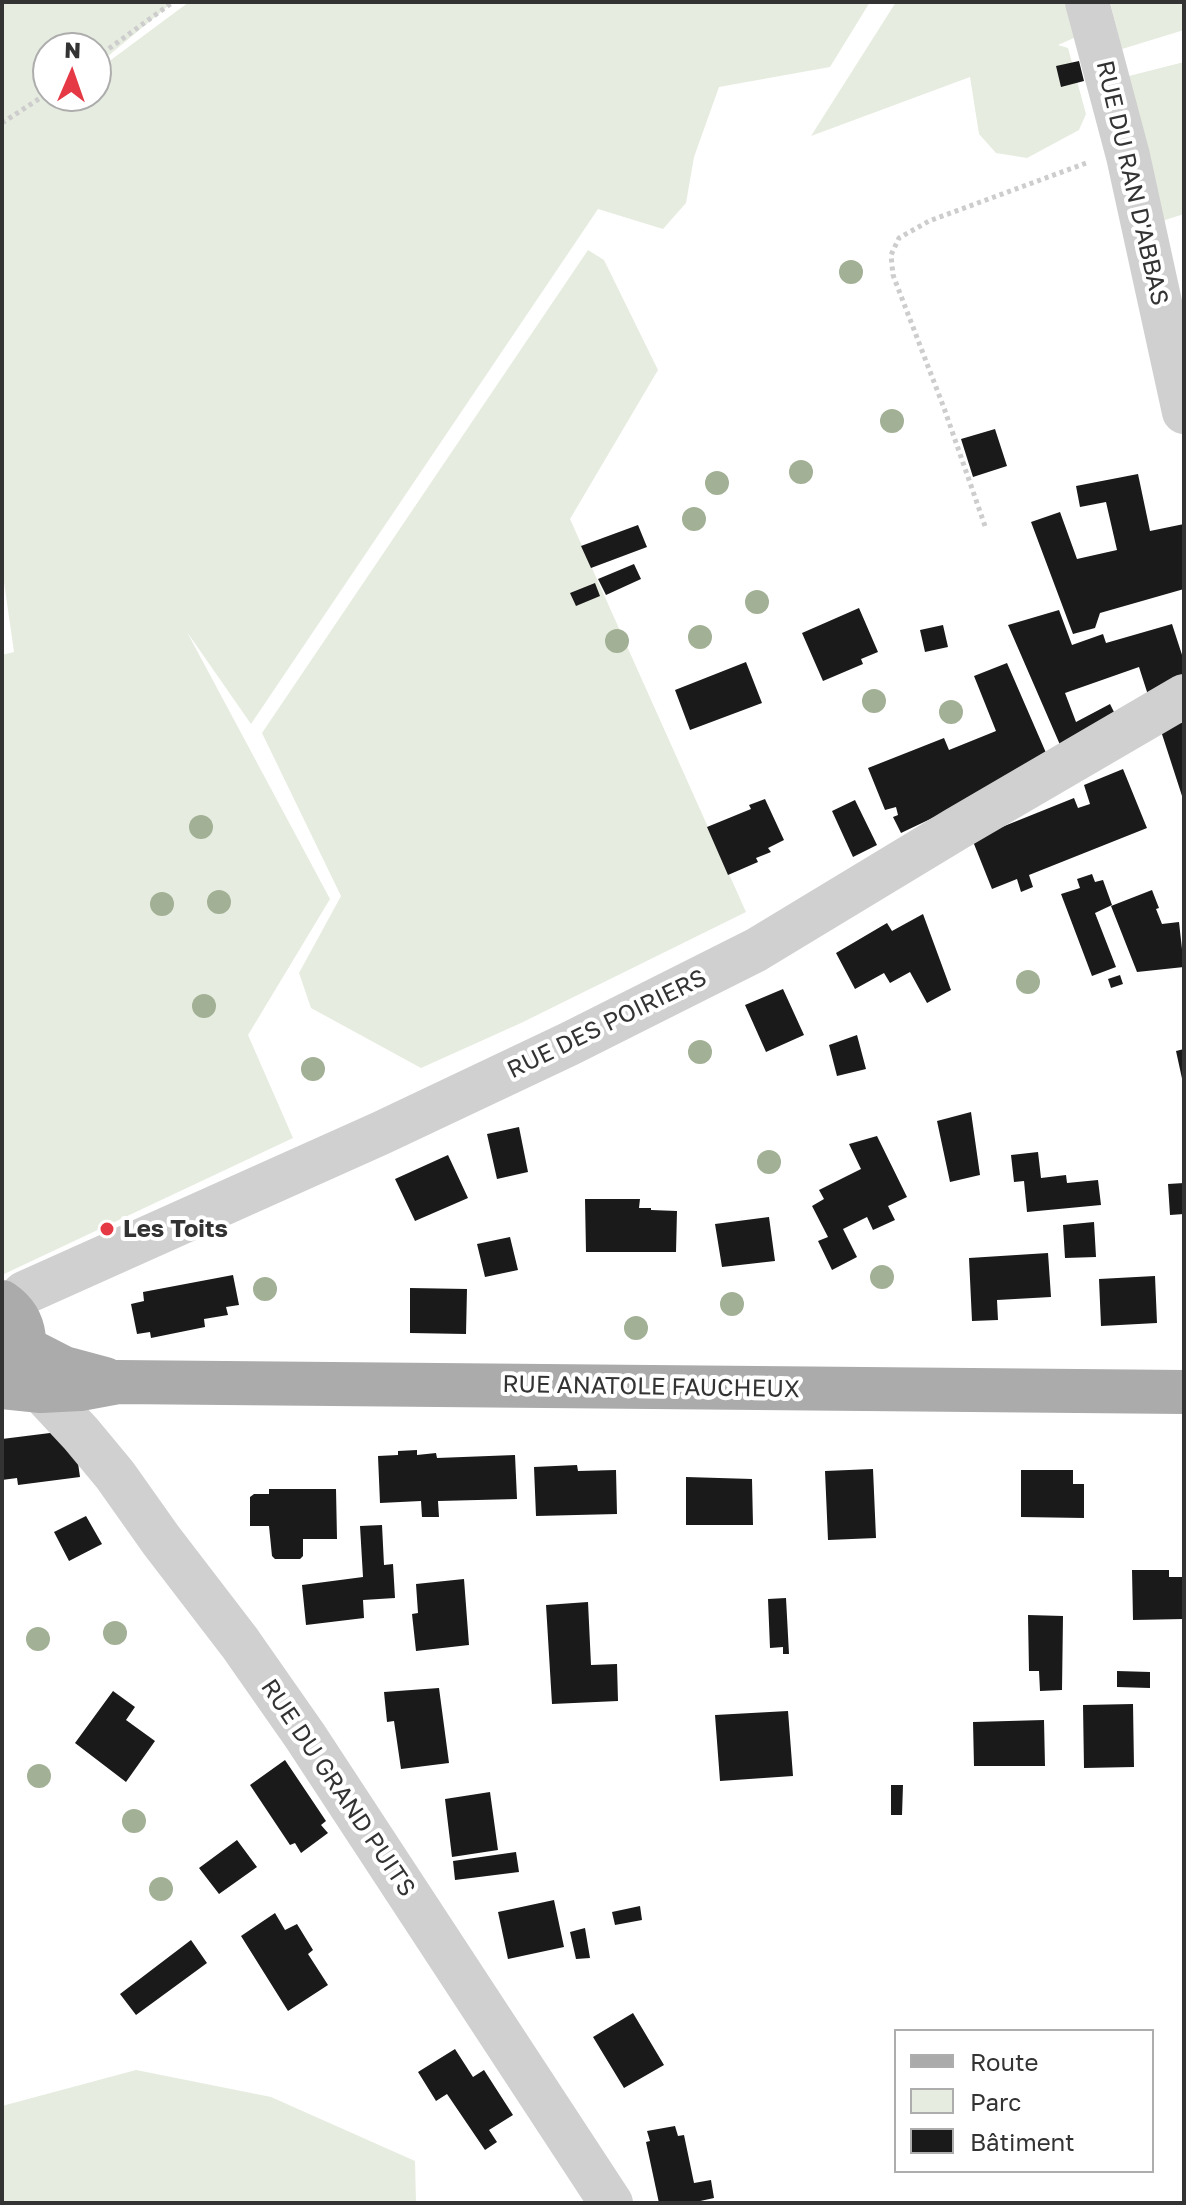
<!DOCTYPE html>
<html>
<head>
<meta charset="utf-8">
<style>
  body { margin:0 }
  #map { position:relative; width:1186px; height:2205px; overflow:hidden; background:#fff; font-family:"Golos Text",sans-serif }
  canvas { display:block }
  .frame { position:absolute; inset:0; border:4px solid #333; pointer-events:none }
  .legend { position:absolute; left:894px; top:2029px; width:260px; height:144px; box-sizing:border-box; background:#fff; border:2px solid #adadad; margin:0; padding:10px 14px; list-style:none; font-size:24px; color:#333 }
  .legend li { display:flex; align-items:center; gap:16px; height:40px }
  .legend b { width:40px; border:2px solid #adadad }
  .north { position:absolute; left:32px; top:32px; width:80px; height:80px; box-sizing:border-box; background:#fff; border:2px solid #adadad; border-radius:50%; rotate:2deg; font-size:22px; font-weight:700; line-height:32px; text-align:center; color:#333 }
  .north::after { content:''; display:block; margin:auto; width:28px; height:36px; background:#e63946; clip-path:polygon(50% 0,100% 100%,50% 72%,0 100%) }
</style>
</head>
<body>
<div id="map">
<canvas width="1186" height="2205"></canvas>
<div class="frame"></div>
<ul class="legend">
<li><b style="height:10px;background:#ababab"></b>Route</li>
<li><b style="height:22px;background:#e6ecdf"></b>Parc</li>
<li><b style="height:22px;background:#1a1a1a"></b>Bâtiment</li>
</ul>
<div class="north">N</div>
</div>
<script>
const ctx = document.querySelector('canvas').getContext('2d');
ctx.lineJoin = 'round';
function fillPath(path, color) {
  ctx.fillStyle = color;
  ctx.fill(path, 'evenodd');
}
function stroke(path, color, width, dash) {
  ctx.strokeStyle = color;
  ctx.lineWidth = width;
  ctx.lineCap = dash ? 'butt' : 'round';
  ctx.setLineDash(dash || []);
  ctx.stroke(path);
}
function write(font, color, halo, rows, align = 'center') {
  ctx.font = font + ' "Golos Text",sans-serif';
  ctx.lineWidth = 8;
  ctx.setLineDash([]);
  ctx.textBaseline = 'middle';
  ctx.strokeStyle = halo;
  ctx.fillStyle = color;
  for (const [text, x, y, turn = 0] of rows) {
    ctx.save();
    ctx.translate(x, y);
    ctx.rotate((+turn || 0) * Math.PI / 180);
    ctx.textAlign = isNaN(turn) ? turn : align;
    if (halo) ctx.strokeText(text, 0, 0);
    ctx.fillText(text, 0, 0);
    ctx.restore();
  }
}
const green = new Path2D(`
  M2,2H173L96,66V48H48V96H60L53,103L62,96H96V71L189,2H870L830,67L719,87L694,157L686,203L663,229L598,209L251,724L187,632L330,899L248,1035L293,1138L2,1275V655L14,652L2,568Z
  M896,2H1068L1076,37L1058,45L1068,48L1086,114L1079,130L1027,158L996,153L979,134L970,77L811,136Z
  M1110,2H1184V30L1122,49Z
  M1184,62V214L1159,222L1125,77Z
  M588,250L604,260L658,370L570,519L746,912L521,1023L421,1068L311,1008L299,973L341,896L262,733Z
  M136,2070L271,2097L415,2161L416,2203H2V2106Z`);
const building = new Path2D(`
  M1079,61L1084,81L1061,87L1056,66Z
  M995,429L1007,466L973,477L961,439Z
  M1138,474L1150,531L1184,524V589L1100,613L1095,628L1073,634L1031,522L1060,512L1077,559L1117,550L1106,502L1080,507L1076,486Z
  M638,525L647,547L591,568L581,546Z
  M634,564L641,579L606,595L598,579Z
  M595,583L600,596L576,606L570,593Z
  M859,608L878,652L861,659L863,664L823,681L802,633Z
  M1059,610L1072,645L1103,634L1106,643L1172,624L1184,661V682L1148,695L1139,667L1065,693L1076,722L1110,704L1120,724L1064,754L1008,625Z
  M943,625L948,647L925,652L920,630Z
  M746,662L762,703L690,730L675,690Z
  M1007,663L1050,762L901,833L893,817L898,815L896,807L885,810L868,768L944,738L949,750L996,731L974,676Z
  M1184,722V799H1183L1160,728Z
  M1123,769L1147,828L1029,875L1033,887L1021,892L1017,879L992,889L972,839L1074,798L1078,808L1090,804L1084,785Z
  M765,799L784,840L768,848L771,852L756,858L758,862L728,875L707,827L751,809L749,805Z
  M855,800L877,845L853,857L832,811Z
  M1092,874L1095,882L1103,880L1112,905L1095,913L1116,967L1092,976L1061,894L1080,888L1077,879Z
  M1152,890L1159,908L1156,909L1162,924L1179,922L1184,967L1137,972L1111,906Z
  M923,914L951,990L927,1003L910,972L890,983L884,973L855,989L836,953L887,923L892,931Z
  M1120,975L1123,984L1111,988L1108,979Z
  M783,989L804,1035L766,1052L745,1005Z
  M857,1035L866,1069L837,1076L829,1045Z
  M1184,1049V1083H1183L1176,1051Z
  M971,1112L980,1175L950,1182L937,1121Z
  M519,1127L528,1172L497,1179L487,1134Z
  M877,1136L907,1197L888,1206L895,1220L873,1230L867,1217L843,1229L857,1257L832,1270L818,1241L828,1237L812,1206L824,1199L819,1190L861,1169L849,1144Z
  M1038,1152L1041,1178L1066,1175L1067,1183L1098,1180L1101,1205L1027,1212L1024,1181L1014,1182L1011,1155Z
  M448,1155L468,1198L415,1221L395,1179Z
  M1184,1183V1214L1170,1215L1168,1184Z
  M585,1199H640L639,1208H651V1210L677,1211L676,1252H586Z
  M769,1217L775,1261L722,1267L715,1224Z
  M1094,1222L1096,1257L1065,1258L1063,1225Z
  M510,1237L518,1270L485,1277L477,1244Z
  M1048,1253L1051,1297L997,1300L998,1320L972,1321L969,1258Z
  M233,1275L239,1305L226,1307L228,1315L204,1319L205,1327L151,1338L150,1332L137,1334L131,1304L144,1301L143,1292Z
  M1155,1276L1157,1323L1101,1326L1099,1279Z
  M410,1288L467,1289L466,1334L410,1333Z
  M66,1431L75,1442L80,1477L18,1485L17,1478L2,1480V1439Z
  M417,1450V1455L436,1453L437,1458L515,1455L517,1499L438,1501L439,1517H422L421,1501L380,1503L378,1456L398,1455V1451Z
  M577,1465L578,1471L616,1470L617,1514L536,1516L534,1467Z
  M873,1469L876,1538L828,1540L825,1471Z
  M1021,1470H1073V1484H1084V1518L1021,1517Z
  M686,1477L752,1479L753,1525H686Z
  M269,1489H336L337,1539H303V1556L300,1559H275L272,1556L269,1526H250V1497L254,1494H269Z
  M86,1516L102,1544L69,1561L54,1532Z
  M382,1525L384,1565L393,1564L395,1598L363,1600L364,1618L306,1625L302,1585L363,1577L360,1526Z
  M1132,1570H1169V1577H1184V1619L1133,1620Z
  M464,1579L469,1645L416,1651L412,1614L418,1613L416,1584Z
  M786,1598L789,1654H783V1647L770,1648L768,1599Z
  M588,1602L591,1665L617,1664L618,1701L552,1704L546,1605Z
  M1028,1615L1063,1616L1062,1690L1040,1691L1039,1671H1029Z
  M1117,1671L1150,1672V1688L1117,1687Z
  M439,1688L449,1763L401,1769L394,1721L387,1722L384,1692Z
  M113,1691L135,1707L126,1720L155,1741L126,1782L75,1743Z
  M1133,1704L1134,1767L1084,1768L1083,1705Z
  M788,1711L793,1776L720,1781L715,1715Z
  M1044,1720L1045,1766H974L973,1722Z
  M285,1760L326,1821L321,1825L328,1833L301,1853L295,1843L290,1845L250,1785Z
  M891,1785H903L902,1815H891Z
  M490,1792L498,1850L452,1857L445,1799Z
  M237,1840L257,1867L219,1894L199,1868Z
  M516,1852L519,1872L455,1880L453,1861Z
  M554,1900L564,1947L508,1959L498,1912Z
  M640,1906L642,1920L615,1925L612,1912Z
  M275,1913L285,1930L297,1924L313,1950L308,1954L328,1985L288,2011L241,1936Z
  M585,1928L590,1958L576,1959L570,1932Z
  M191,1940L207,1963L136,2015L120,1994Z
  M633,2013L664,2065L624,2088L593,2037Z
  M455,2049L473,2077L484,2070L513,2115L489,2130L497,2142L485,2150L447,2094L436,2101L418,2072Z
  M675,2126L678,2136L684,2135L694,2183L711,2180L714,2198L691,2203H659L646,2142L650,2141L647,2131Z`);
const path = new Path2D(`
  M96,58L173,2
  M2,123L48,93
  M985,526L944,408L893,275L891,255L899,238L929,221L1089,162`);
const minor = new Path2D(`
  M1087,2L1128,156L1184,412
  M10,1309L24,1293L381,1133L569,1044L756,950L956,829L1184,696
  M41,1391L81,1434L115,1475L161,1540L240,1643L305,1736L611,2203`);
const major = new Path2D(`
  M2,1302C28,1320 30,1350 13,1374
  M25,1348L64,1368L105,1379
  M2,1387L41,1391L80,1389L118,1382C474,1385 829,1392 1184,1392`);
const trees = [
  [851,272],
  [892,421],
  [801,472],
  [717,483],
  [694,519],
  [757,602],
  [700,637],
  [617,641],
  [874,701],
  [951,712],
  [201,827],
  [219,902],
  [162,904],
  [1028,982],
  [204,1006],
  [700,1052],
  [313,1069],
  [769,1162],
  [882,1277],
  [265,1289],
  [732,1304],
  [636,1328],
  [115,1633],
  [38,1639],
  [39,1776],
  [134,1821],
  [161,1889]
];
const markers = [
  [107,1229,8,"#e63946"]
];
const streetNames = [
  ["RUE DU RAN D'ABBAS",1132,183,77],
  ["RUE DES POIRIERS",607,1024,-26],
  ["RUE ANATOLE FAUCHEUX",651,1387,1],
  ["RUE DU GRAND PUITS",338,1788,56]
];
const poiNames = [
  ["Les Toits",123,1229]
];
fillPath(green, '#e6ecdf');
fillPath(building, '#1a1a1a');
stroke(path, '#cdcdcd', 5, [4, 4]);
stroke(minor, '#d0d0d0', 44);
stroke(major, '#ababab', 44);
ctx.fillStyle = '#a2b095';
for (const [x, y] of trees) {
  ctx.beginPath();
  ctx.arc(x, y, 12, 0, 2 * Math.PI);
  ctx.fill();
}
for (const [x, y, r, color] of markers) {
  const dot = new Path2D();
  dot.arc(x, y, r, 0, 2 * Math.PI);
  ctx.fillStyle = color;
  ctx.fill(dot);
  stroke(dot, '#fff', 3);
}
write('24px', '#333', '#fff', streetNames);
write('bold 24px', '#333', '#fff', poiNames, 'left');
</script>
</body>
</html>
